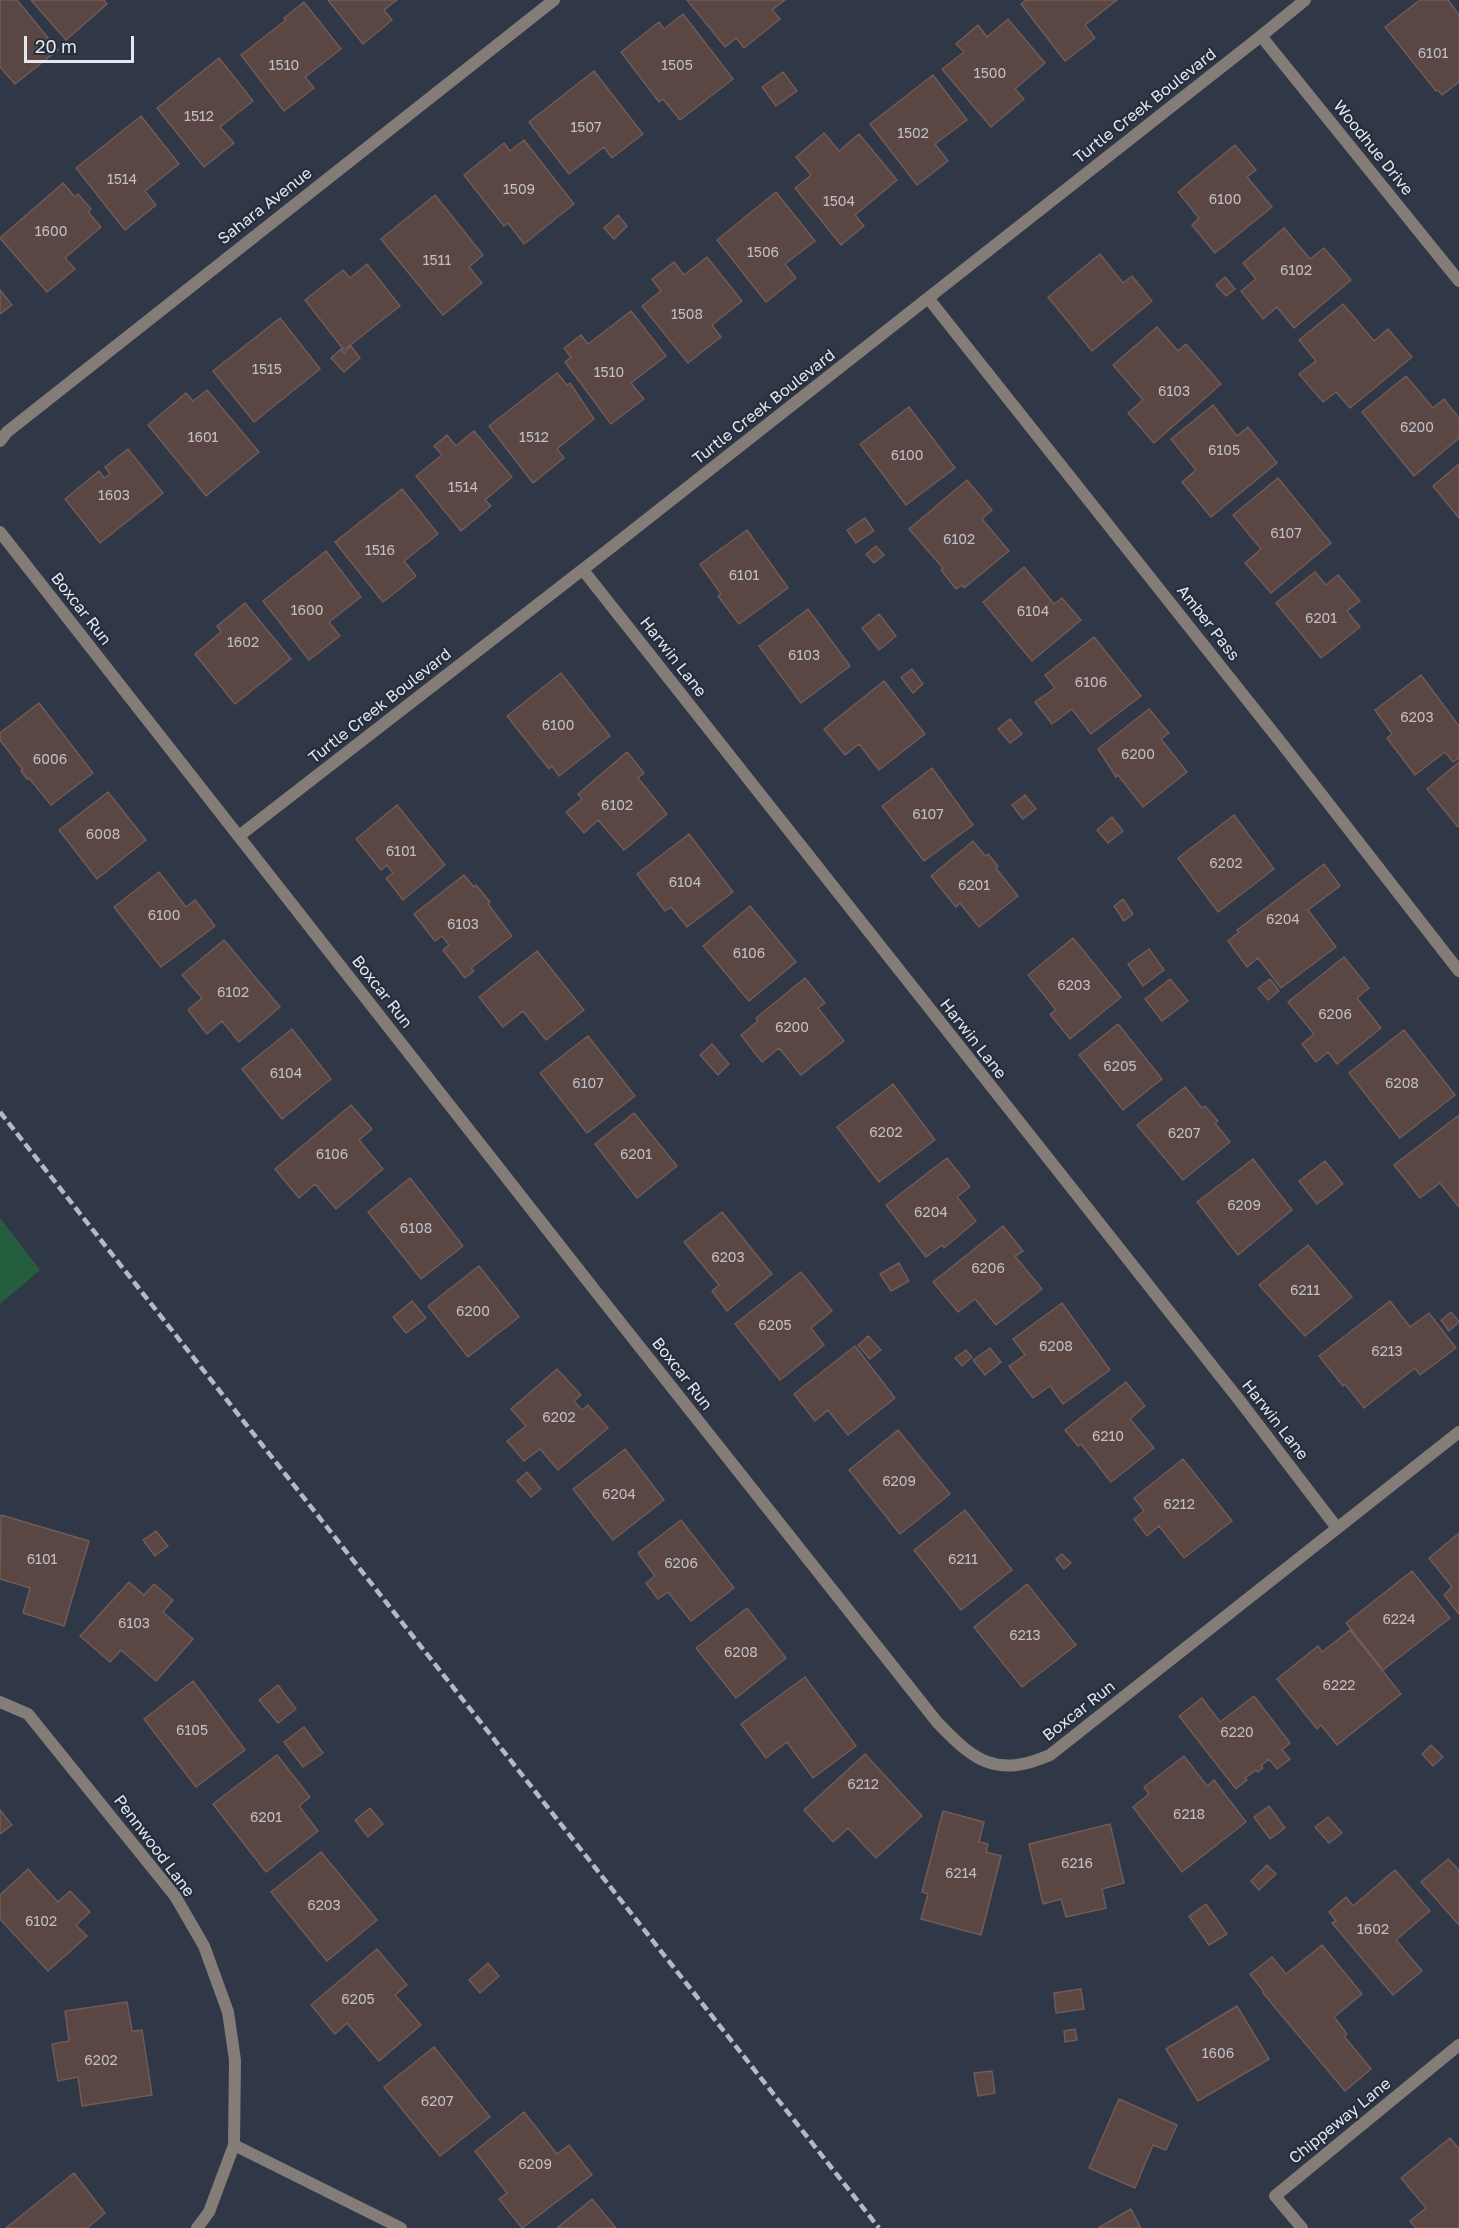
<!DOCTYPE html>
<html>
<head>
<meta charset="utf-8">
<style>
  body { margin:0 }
  #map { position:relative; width:1459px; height:2228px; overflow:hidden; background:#303746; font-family:"Golos Text",sans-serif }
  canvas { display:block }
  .scale { position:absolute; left:24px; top:36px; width:110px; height:27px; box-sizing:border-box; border:3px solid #e2e7f0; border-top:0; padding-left:8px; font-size:18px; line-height:21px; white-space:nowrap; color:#e2e7f0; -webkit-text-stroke:4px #262d3b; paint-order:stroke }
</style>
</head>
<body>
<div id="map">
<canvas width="1459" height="2228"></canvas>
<div class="scale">20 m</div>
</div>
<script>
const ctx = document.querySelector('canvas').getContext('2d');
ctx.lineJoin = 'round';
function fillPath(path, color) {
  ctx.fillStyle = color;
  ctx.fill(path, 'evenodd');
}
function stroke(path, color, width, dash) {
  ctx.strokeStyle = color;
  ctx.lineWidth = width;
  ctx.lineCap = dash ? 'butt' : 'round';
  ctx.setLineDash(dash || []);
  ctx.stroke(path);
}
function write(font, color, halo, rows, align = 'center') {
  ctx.font = font + ' "Golos Text",sans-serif';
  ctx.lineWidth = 4.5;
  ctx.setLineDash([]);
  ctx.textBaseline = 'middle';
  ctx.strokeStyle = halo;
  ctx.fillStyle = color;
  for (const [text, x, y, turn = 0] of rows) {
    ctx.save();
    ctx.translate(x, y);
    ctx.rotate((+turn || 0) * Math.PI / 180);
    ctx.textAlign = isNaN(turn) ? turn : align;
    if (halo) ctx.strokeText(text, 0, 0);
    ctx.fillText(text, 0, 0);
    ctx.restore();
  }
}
const green = new Path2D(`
  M0,1218L40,1270L0,1304Z`);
const building = new Path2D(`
  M0,0H17L58,50L15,84L0,67Z
  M31,0H104L107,4L66,40Z
  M328,0H397L384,10L392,20L363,44Z
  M687,0H785L772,10L780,19L744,48L736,38L725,47Z
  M1026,0H1117L1085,25L1095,38L1065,61L1021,4Z
  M1420,0H1448L1459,15V82L1442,95L1438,90L1436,91L1385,27Z
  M304,2L341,49L305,77L314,88L284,111L241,55L286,20L284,18Z
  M683,14L733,79L680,120L663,99L659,102L621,52L659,22L664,29Z
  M1008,19L1045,63L1015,89L1024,99L991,127L942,69L964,52L956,44L978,25L987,37Z
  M219,58L253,101L220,127L234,143L204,167L157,108Z
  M594,71L643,134L612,158L604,147L569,174L529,122Z
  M783,72L797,91L776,106L762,87Z
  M933,75L967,120L935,144L948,161L917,185L870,124Z
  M141,116L179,164L145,191L156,205L125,230L76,168Z
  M824,133L839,151L859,134L897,180L855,215L864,226L841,245L795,188L811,175L796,157Z
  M524,140L574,204L524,244L508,223L504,226L464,175L504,143L510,151Z
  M1235,145L1256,170L1247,177L1272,207L1215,253L1192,225L1199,218L1178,192Z
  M63,183L75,197L78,194L91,209L88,212L101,227L65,258L75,269L47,292L0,238Z
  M776,192L815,241L785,264L796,278L766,302L717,240Z
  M435,195L483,255L469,267L482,283L443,315L381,239Z
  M618,215L627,226L614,239L604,228Z
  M1284,228L1310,259L1324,248L1351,280L1294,328L1277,307L1263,319L1241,291L1256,279L1243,263Z
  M1100,254L1123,283L1132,276L1152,301L1092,351L1048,297Z
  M707,257L742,301L712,325L721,337L688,363L642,306L661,291L652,279L674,262L684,275Z
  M367,264L400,306L344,350L305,300L343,270L350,278Z
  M1225,277L1235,289L1226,296L1216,285Z
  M0,290L12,305L0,314Z
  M1343,304L1374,341L1388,329L1412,357L1350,408L1336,392L1323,402L1299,374L1316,361L1299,340Z
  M631,311L666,356L631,383L644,399L611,424L565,362L571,357L564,348L581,335L588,344Z
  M280,318L320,369L254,422L213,371Z
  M1157,327L1178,351L1186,344L1221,384L1154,443L1128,413L1143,400L1113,365Z
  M351,346L360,358L344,372L331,358L341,349L344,353Z
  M557,373L567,385L570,383L594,419L557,449L564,458L533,483L489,426Z
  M1406,376L1433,408L1444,399L1459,418V438L1414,476L1362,412Z
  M207,390L259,452L206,496L148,425L186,393L193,401Z
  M1213,405L1237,436L1248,427L1277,463L1211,517L1182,482L1196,470L1171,439Z
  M909,407L955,468L906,505L860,444Z
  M474,431L512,477L485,500L491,506L461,531L416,476L442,455L434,446L447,435L456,446Z
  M128,449L163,493L100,543L65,499L99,471L104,478L110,474L105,467Z
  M1459,464V518L1433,486Z
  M1278,478L1331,543L1271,593L1245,563L1261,549L1233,515Z
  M967,480L992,510L982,519L1009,551L964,588L962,585L956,589L941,570L943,568L909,529Z
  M402,489L438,534L404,561L416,576L383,602L335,542Z
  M865,518L874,531L856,543L847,530Z
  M747,530L788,588L739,624L718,596L721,594L700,564Z
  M876,546L884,555L874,563L866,554Z
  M326,551L361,597L329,622L340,636L309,660L263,601Z
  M1024,567L1054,604L1062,598L1081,620L1032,661L983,602Z
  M1315,572L1326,585L1338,575L1360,601L1347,611L1360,627L1321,658L1276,603Z
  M245,603L291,659L235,704L195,654L221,632L217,626Z
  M808,609L850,666L801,703L759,646Z
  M879,614L896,636L879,650L862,628Z
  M1094,637L1141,696L1091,734L1072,709L1052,724L1035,702L1055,688L1045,675Z
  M912,669L923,684L913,693L901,677Z
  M561,673L610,736L559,776L552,766L549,769L507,716Z
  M1421,675L1459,726V758L1453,762L1445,752L1415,775L1387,738L1392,734L1375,710Z
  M884,681L925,734L879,770L859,744L845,755L824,729Z
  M39,703L93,773L51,805L29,778L27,779L21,771L23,770L0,740V733Z
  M1149,709L1169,733L1161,739L1187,772L1143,807L1118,775L1116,777L1098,749Z
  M1010,719L1022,734L1010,743L998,729Z
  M627,752L644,773L638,778L667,814L624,850L598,820L584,833L566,812L582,799L578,794Z
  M1459,762V826L1458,827L1427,789Z
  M932,768L973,825L924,861L882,806Z
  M108,792L146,840L97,879L59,830Z
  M1025,795L1036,809L1023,819L1012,805Z
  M397,805L445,865L403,900L386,878L393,873L387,865L381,870L356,839Z
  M1234,815L1274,869L1218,912L1178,858Z
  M1112,817L1123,831L1108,843L1097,830Z
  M689,834L733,892L687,927L671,907L665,911L637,874Z
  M973,841L985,856L988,854L998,866L996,868L1018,896L979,927L960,903L956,907L931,876Z
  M1324,864L1340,886L1308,910L1336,947L1281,988L1258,958L1247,967L1228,941L1239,932L1237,930Z
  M159,872L186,907L195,900L215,926L161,967L114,907Z
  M464,875L474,887L476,885L490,902L488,904L512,936L471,968L474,971L465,978L443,950L449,945L442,936L435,941L414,914Z
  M1123,899L1133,914L1124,921L1114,906Z
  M750,906L796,962L749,1001L703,946Z
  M1073,938L1121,997L1070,1039L1050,1014L1056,1010L1028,975Z
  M224,940L280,1007L239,1042L222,1021L207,1034L188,1010L202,998L182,975Z
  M1149,949L1164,970L1143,986L1128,964Z
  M537,951L584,1010L546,1040L523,1011L503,1027L479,997Z
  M1344,957L1369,988L1357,998L1381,1028L1337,1064L1328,1052L1316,1062L1302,1044L1314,1034L1288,1002Z
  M805,978L825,1003L818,1008L844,1041L801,1075L779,1048L762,1062L741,1035L758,1021L756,1018Z
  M1170,979L1188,1001L1162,1021L1145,999Z
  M1270,979L1279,991L1268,1000L1258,988Z
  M1118,1024L1162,1079L1123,1110L1079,1055Z
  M292,1029L331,1079L282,1119L242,1069Z
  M1404,1030L1455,1095L1400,1138L1349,1073Z
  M588,1036L635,1096L587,1133L540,1073Z
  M712,1044L729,1064L718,1075L700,1055Z
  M893,1084L935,1140L879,1182L837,1127Z
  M1185,1087L1202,1108L1205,1106L1218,1121L1215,1123L1230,1142L1183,1180L1137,1125Z
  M351,1105L372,1129L359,1140L383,1169L336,1209L315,1184L299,1198L275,1169Z
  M634,1113L677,1166L637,1198L595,1144Z
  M1459,1115V1207L1440,1183L1420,1198L1394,1165Z
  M947,1158L970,1187L957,1197L976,1221L944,1248L942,1245L926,1257L886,1205Z
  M1253,1159L1292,1210L1238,1255L1197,1202Z
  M1325,1161L1343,1184L1317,1204L1299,1181Z
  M410,1178L463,1246L421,1279L368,1212Z
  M722,1212L772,1274L727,1311L712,1291L719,1285L684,1242Z
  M1003,1226L1023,1251L1015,1256L1042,1289L996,1325L975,1299L958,1312L933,1282Z
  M1308,1245L1352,1297L1305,1336L1259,1285Z
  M899,1263L909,1281L891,1291L880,1274Z
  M479,1266L519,1317L468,1357L428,1306Z
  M801,1272L832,1311L811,1328L824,1345L780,1380L735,1324Z
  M412,1301L426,1318L406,1333L393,1317Z
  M1390,1301L1410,1327L1429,1313L1456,1348L1420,1375L1415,1368L1364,1408L1345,1384L1343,1386L1319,1356Z
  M1062,1303L1110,1370L1063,1404L1050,1386L1033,1398L1009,1366L1025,1355L1013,1339Z
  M1451,1312L1459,1322L1449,1331L1441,1320Z
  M868,1336L881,1350L870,1359L858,1345Z
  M855,1346L895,1398L848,1435L828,1410L815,1421L794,1394Z
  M990,1348L1001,1362L985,1375L973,1360Z
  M966,1350L972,1357L962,1366L955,1358Z
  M557,1369L581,1395L574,1401L582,1410L588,1405L608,1428L558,1470L540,1449L524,1461L507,1441L526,1426L511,1409Z
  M1126,1382L1145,1406L1130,1419L1154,1448L1111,1482L1081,1444L1078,1446L1065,1430Z
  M898,1430L950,1494L900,1534L849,1470Z
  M625,1449L664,1500L613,1540L573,1489Z
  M1183,1459L1232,1521L1184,1558L1159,1526L1147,1536L1134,1519L1144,1511L1134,1498Z
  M527,1472L541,1489L531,1497L517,1481Z
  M965,1510L1012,1570L961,1610L914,1550Z
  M1,1515L89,1541L64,1626L23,1613L30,1588L0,1579Z
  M681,1520L734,1588L691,1621L668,1592L658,1599L646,1583L655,1576L638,1553Z
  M156,1531L168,1546L155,1556L143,1540Z
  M1459,1533V1614L1444,1595L1452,1587L1429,1558Z
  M1062,1554L1071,1563L1064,1569L1056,1559Z
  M1412,1571L1450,1618L1383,1670L1346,1623Z
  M129,1582L144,1595L154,1584L173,1600L163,1612L193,1639L156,1681L121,1650L110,1662L80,1636Z
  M1027,1584L1076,1645L1022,1687L974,1627Z
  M747,1608L786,1658L736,1698L696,1648Z
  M1350,1630L1401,1694L1337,1745L1321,1725L1317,1729L1277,1679L1318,1646L1322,1652Z
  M805,1677L856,1746L813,1778L787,1742L766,1758L741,1724Z
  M193,1681L245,1750L196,1787L144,1719Z
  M278,1685L296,1709L278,1723L259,1700Z
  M1254,1696L1290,1743L1282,1750L1290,1759L1277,1769L1269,1759L1261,1766L1263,1768L1258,1772L1256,1770L1245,1778L1247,1780L1236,1789L1179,1716L1202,1698L1220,1722Z
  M304,1727L323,1753L303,1767L284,1742Z
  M1431,1745L1443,1757L1433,1766L1422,1754Z
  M865,1754L922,1816L876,1858L848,1828L833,1842L804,1810Z
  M277,1755L310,1797L299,1806L318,1831L266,1872L213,1804Z
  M1184,1756L1207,1786L1214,1780L1246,1822L1182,1872L1133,1807L1149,1794L1144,1787Z
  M1269,1806L1285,1828L1270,1839L1254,1817Z
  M370,1808L383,1824L368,1837L355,1820Z
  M0,1810L12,1825L0,1834Z
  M943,1811L984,1822L979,1842L988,1844L986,1852L1001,1856L981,1935L921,1919L928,1894L922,1892Z
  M1328,1817L1342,1833L1329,1843L1315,1827Z
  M1110,1824L1124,1883L1102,1889L1106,1908L1066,1917L1061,1899L1043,1904L1029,1844Z
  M321,1852L377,1920L327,1961L271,1892Z
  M1448,1859L1459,1870V1925L1421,1882Z
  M1267,1865L1276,1874L1259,1890L1251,1881Z
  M28,1869L58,1902L70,1891L90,1912L76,1925L87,1936L48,1971L0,1919V1895Z
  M1395,1870L1430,1911L1396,1940L1422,1971L1393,1995L1332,1923L1336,1921L1329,1912L1346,1897L1353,1906Z
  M1206,1904L1227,1934L1209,1945L1189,1916Z
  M1322,1945L1362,1994L1334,2017L1347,2034L1344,2036L1371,2069L1345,2091L1263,1993L1264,1992L1250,1974L1272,1957L1286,1974Z
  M377,1949L407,1985L395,1995L421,2025L379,2061L347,2023L335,2034L311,2005Z
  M488,1963L499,1976L480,1993L469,1980Z
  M1081,1989L1084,2009L1056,2013L1054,1993Z
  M127,2002L132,2031L142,2030L152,2095L82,2106L78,2077L58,2081L52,2044L69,2041L65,2011Z
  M1237,2006L1269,2059L1198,2101L1166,2049Z
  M1075,2029L1077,2040L1065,2042L1064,2031Z
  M434,2047L490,2117L440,2156L384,2087Z
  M992,2071L995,2093L978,2096L974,2073Z
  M1119,2099L1177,2125L1166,2150L1153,2145L1135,2188L1089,2168Z
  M524,2112L557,2154L569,2145L592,2175L522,2228L499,2199L507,2193L475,2151Z
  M1450,2138L1459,2149V2228H1416L1410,2221L1426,2208L1401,2178Z
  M74,2173L105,2213L87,2228H6Z
  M592,2199L616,2228H557Z
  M1131,2209L1141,2228H1098Z`);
const minor = new Path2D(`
  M928,298L1283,745L1459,971
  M0,441L7,432L554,0
  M0,532L597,1293L937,1722C975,1762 997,1778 1050,1755L1459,1432
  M583,570L1240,1401L1337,1528
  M239,836L613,546L1261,36
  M0,1702L28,1714L175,1896L204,1946L228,2012L235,2060L234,2145L401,2228
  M197,2228L209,2212L234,2145
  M1302,2228L1275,2196L1459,2045`);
const tertiary = new Path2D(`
  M1305,0L1261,36L1459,281`);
const rail = new Path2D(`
  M0,1112L879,2228`);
const numberNames = [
  ["6101",1433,54],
  ["1510",284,66],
  ["1505",677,66],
  ["1500",990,74],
  ["1512",199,117],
  ["1507",586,128],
  ["1502",913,134],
  ["1514",122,180],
  ["1509",519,190],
  ["6100",1225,200],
  ["1504",839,202],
  ["1600",51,232],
  ["1506",763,253],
  ["1511",437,261],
  ["6102",1296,271],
  ["1508",687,315],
  ["1515",267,370],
  ["1510",609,373],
  ["6103",1174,392],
  ["6200",1417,428],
  ["1601",203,438],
  ["1512",534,438],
  ["6105",1224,451],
  ["6100",907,456],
  ["1514",463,488],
  ["1603",114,496],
  ["6107",1286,534],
  ["6102",959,540],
  ["1516",380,551],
  ["6101",744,576],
  ["1600",307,611],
  ["6104",1033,612],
  ["6201",1321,619],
  ["1602",243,643],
  ["6103",804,656],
  ["6106",1091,683],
  ["6203",1417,718],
  ["6100",558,726],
  ["6200",1138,755],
  ["6006",50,760],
  ["6102",617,806],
  ["6107",928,815],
  ["6008",103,835],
  ["6101",401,852],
  ["6202",1226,864],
  ["6104",685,883],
  ["6201",974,886],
  ["6100",164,916],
  ["6204",1283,920],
  ["6103",463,925],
  ["6106",749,954],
  ["6203",1074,986],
  ["6102",233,993],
  ["6206",1335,1015],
  ["6200",792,1028],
  ["6205",1120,1067],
  ["6104",286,1074],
  ["6107",588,1084],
  ["6208",1402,1084],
  ["6202",886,1133],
  ["6207",1184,1134],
  ["6106",332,1155],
  ["6201",636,1155],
  ["6209",1244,1206],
  ["6204",931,1213],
  ["6108",416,1229],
  ["6203",728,1258],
  ["6206",988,1269],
  ["6211",1305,1291],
  ["6200",473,1312],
  ["6205",775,1326],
  ["6208",1056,1347],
  ["6213",1387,1352],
  ["6202",559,1418],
  ["6210",1108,1437],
  ["6209",899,1482],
  ["6204",619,1495],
  ["6212",1179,1505],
  ["6101",42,1560],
  ["6211",963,1560],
  ["6206",681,1564],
  ["6224",1399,1620],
  ["6103",134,1624],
  ["6213",1025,1636],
  ["6208",741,1653],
  ["6222",1339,1686],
  ["6105",192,1731],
  ["6220",1237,1733],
  ["6212",863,1785],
  ["6218",1189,1815],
  ["6201",266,1818],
  ["6216",1077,1864],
  ["6214",961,1874],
  ["6203",324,1906],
  ["6102",41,1922],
  ["1602",1373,1930],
  ["6205",358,2000],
  ["1606",1218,2054],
  ["6202",101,2061],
  ["6207",437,2102],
  ["6209",535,2165]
];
const streetNames = [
  ["Turtle Creek Boulevard",1145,106,-38],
  ["Woodhue Drive",1373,148,51],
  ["Sahara Avenue",265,206,-38],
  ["Turtle Creek Boulevard",764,407,-38],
  ["Boxcar Run",81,609,52],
  ["Amber Pass",1208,623,52],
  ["Harwin Lane",673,657,52],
  ["Turtle Creek Boulevard",380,706,-38],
  ["Boxcar Run",382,992,52],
  ["Harwin Lane",973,1039,52],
  ["Boxcar Run",682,1374,52],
  ["Harwin Lane",1275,1420,52],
  ["Boxcar Run",1079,1711,-38],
  ["Pennwood Lane",154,1846,53],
  ["Chippeway Lane",1340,2121,-39]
];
fillPath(green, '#245e3f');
fillPath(building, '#5a4643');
stroke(building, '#705b57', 1.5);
stroke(minor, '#847d77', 12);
stroke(tertiary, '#847d77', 12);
stroke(rail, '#b4bac4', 4.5, [9, 4.5]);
write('14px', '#c0bfc5', null, numberNames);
write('16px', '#e2e7f0', '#262d3b', streetNames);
</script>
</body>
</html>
